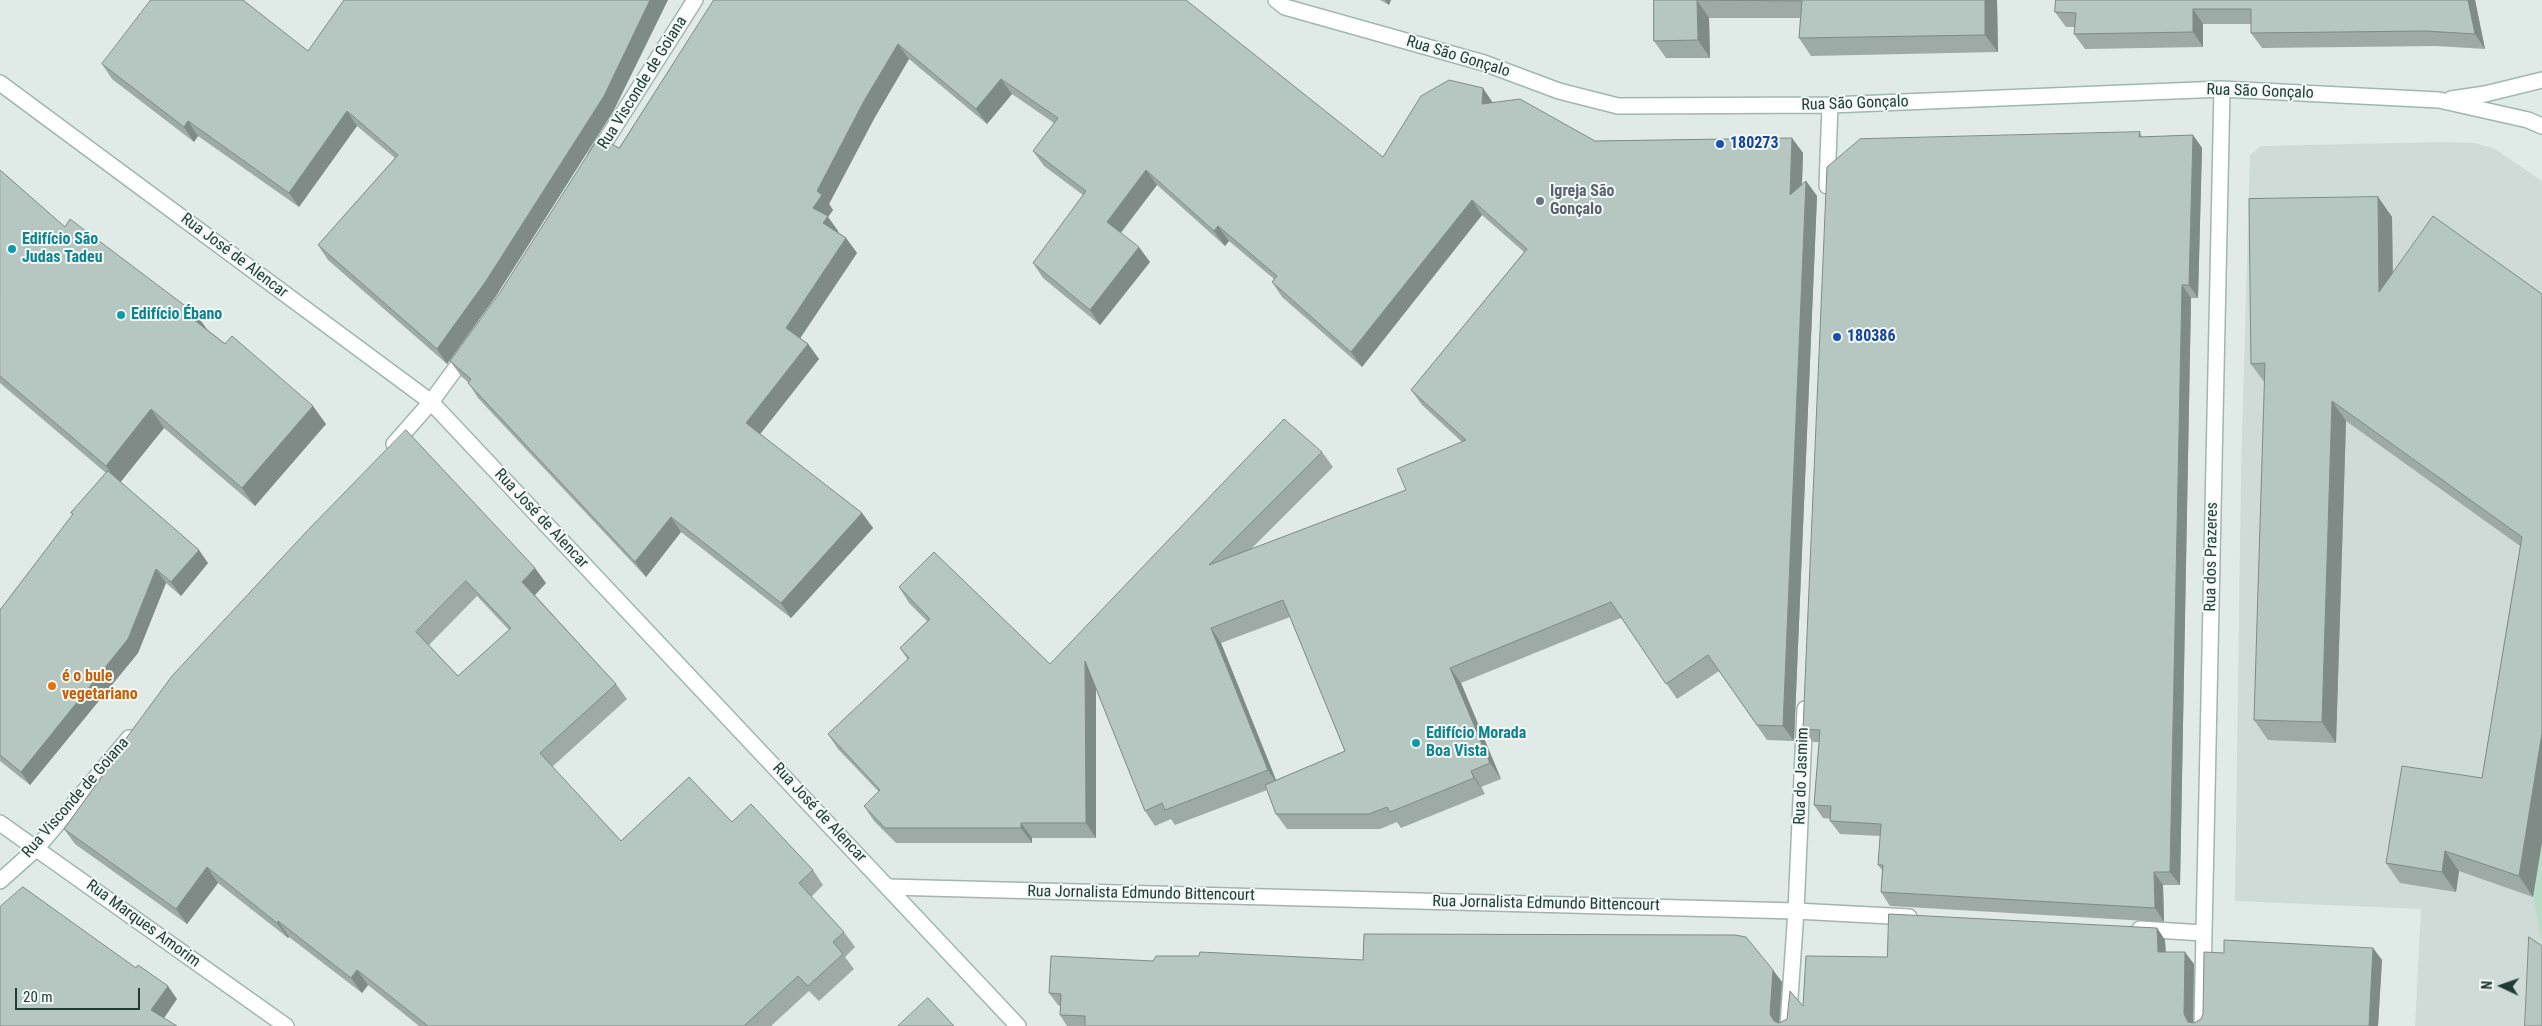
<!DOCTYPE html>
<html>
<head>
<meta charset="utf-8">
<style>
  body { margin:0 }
  #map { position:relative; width:2542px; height:1026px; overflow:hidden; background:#e0ebe7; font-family:"Roboto Condensed",sans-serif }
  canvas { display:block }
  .north { position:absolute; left:2477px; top:961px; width:50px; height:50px; -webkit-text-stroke:4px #f1f8f5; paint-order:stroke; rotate:273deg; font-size:14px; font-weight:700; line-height:20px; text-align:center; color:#213c37 }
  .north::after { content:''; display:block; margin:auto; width:18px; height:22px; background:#213c37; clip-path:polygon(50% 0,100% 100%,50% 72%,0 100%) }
  .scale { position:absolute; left:15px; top:988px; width:125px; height:22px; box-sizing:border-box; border:2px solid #213c37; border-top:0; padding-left:6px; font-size:15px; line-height:18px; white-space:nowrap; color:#213c37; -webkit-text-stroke:4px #f1f8f5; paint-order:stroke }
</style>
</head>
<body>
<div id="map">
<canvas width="2542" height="1026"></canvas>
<div class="north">N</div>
<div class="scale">20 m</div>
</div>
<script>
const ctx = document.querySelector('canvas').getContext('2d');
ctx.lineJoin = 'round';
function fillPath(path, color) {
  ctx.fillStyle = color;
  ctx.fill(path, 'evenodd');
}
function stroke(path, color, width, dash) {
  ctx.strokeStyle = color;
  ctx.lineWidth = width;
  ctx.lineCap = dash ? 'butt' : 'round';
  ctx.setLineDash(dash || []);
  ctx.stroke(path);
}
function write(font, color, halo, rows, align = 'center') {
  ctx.font = font + ' "Roboto Condensed",sans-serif';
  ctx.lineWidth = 4;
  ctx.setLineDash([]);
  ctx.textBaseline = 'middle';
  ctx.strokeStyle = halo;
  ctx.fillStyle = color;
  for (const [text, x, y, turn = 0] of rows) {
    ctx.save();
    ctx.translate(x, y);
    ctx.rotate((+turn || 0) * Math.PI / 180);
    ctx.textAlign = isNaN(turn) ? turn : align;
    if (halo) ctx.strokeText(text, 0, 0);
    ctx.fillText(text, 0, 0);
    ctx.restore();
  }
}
const built = new Path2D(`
  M2442,142L2475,143L2495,149L2542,181V1026H2415L2421,909L2235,901L2241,472L2250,155L2261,146Z`);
const green = new Path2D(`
  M2542,842V945L2533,897Z`);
const street = new Path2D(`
  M889,887L1796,911L1909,917
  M2140,929L2203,933`);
const secondary = new Path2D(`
  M1276,0L1285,7L1484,63L1559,91L1618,106L1830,105L2222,89L2439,100L2528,120L2542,126
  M0,83L431,402L1018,1026
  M2451,99L2485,94L2542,80
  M596,156L695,0
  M1827,186L1830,105
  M394,444L431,402L467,353
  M0,823L286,1026
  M0,881L37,848L129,738
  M1788,1026L1796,911L1805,709
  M2202,1026L2222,89`);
const wall = new Path2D(`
  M714,0L1383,157L1493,103L1595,141L1792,138L1803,153L1802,185L1806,181L1817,196L1794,741L1767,740L1719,671L1677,699L1621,618L1461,683L1501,779L1481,787L1485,794L1401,828L1397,822L1380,829H1287L1276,814L1267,790L1175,825L1171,819L1155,826L1145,811L1096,688V838H1032V843H896L874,821L864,806L879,792L838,749L828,734L908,660L900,648L927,621L909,603L899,587L1050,664L1322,452L1333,467L1251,549L1406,490L1462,442L1422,405L1411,390L1524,252L1482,215L1362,367L1282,297L1272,282L1274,279L1229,241L1225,246L1157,185L1121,233L1150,262L1100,325L1043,278L1033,263L1083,195L1044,166L1033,151L1054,123L1012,94L987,124L909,59L875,117L829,204L833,210L828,217L838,231V232L846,238L857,253L800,338L808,344L819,359L760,434L862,513L873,528L791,618L681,532L646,577L478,398L468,382L461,376L450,361L619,148ZM1290,617L1345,751L1276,780L1221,643Z
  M1380,0H1391L1389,5Z
  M1654,0H1997L1998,52L1811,56L1799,38L1800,18H1709L1710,58H1666L1654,41Z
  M2056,0H2475L2485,49L2436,46L2262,48L2251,33V24H2203V47L2085,49L2074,34L2075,27H2066L2055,12Z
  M308,51L614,110L496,296L447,364L328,260L318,245L395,158L357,126L299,207L198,136L194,142L112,79L102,64Z
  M2140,132L2142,137L2193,135L2202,148L2198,298H2191L2180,885H2163L2164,922L1890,906L1881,892L1882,870L1878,865L1880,836L1840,834L1830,821L1831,819L1823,818L1814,805L1819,742H1813L1803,729Z
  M0,170L65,227L208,330L326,424L255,506L164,428L120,482L208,563L181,596L166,583L138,653L30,785L0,761V610L73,515L71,513L106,473L0,383Z
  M2378,197L2392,217L2393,273L2542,294V842L2533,897L2459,871L2456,892L2400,883L2386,863L2482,778L2520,546L2346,421L2336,743L2268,740L2254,720L2265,383L2251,364Z
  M308,530L546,583L535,595L616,684L627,699L552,767L621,841L732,822L813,870L823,885L811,897L844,932L855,947L845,957L854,969L819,1001L809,991L771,1026H419L368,985L362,993L289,937L288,938L218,883L187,924L75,844L64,829L117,754L116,752ZM477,596L509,630L458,676L429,645Z
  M2157,928L2165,940L2166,952L2194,964L2193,1023H2194L2201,1019L2224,953L2373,948L2382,960L2378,1026H1067L1060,1015V1006L1058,1005L1049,993L1153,961L1363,960L1773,970L1782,982L1779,1023L1787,1019L1803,1006L1887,957Z`);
const shadedWall = new Path2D(`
  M650,0H668L614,110L496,296L447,364L437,349Z
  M1385,0H1391L1389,5Z
  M1697,0L1709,18L1710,58L1698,40Z
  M1985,0H1997L1998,52L1985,35Z
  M2468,0H2475L2485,49L2475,34Z
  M2193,9L2203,24V47L2193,32Z
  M898,44L909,59L875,117L829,204L833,210L828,217L838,231L834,239L813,208L817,191L864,101Z
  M1001,79L1012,94L987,124L976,109Z
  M1483,88L1493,103L1482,104Z
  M347,111L357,126L299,207L289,193Z
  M188,121L198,136L194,142L184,127Z
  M2193,135L2202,148L2198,298L2189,285Z
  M1792,138L1803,153L1801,210L1790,195Z
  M1146,170L1157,185L1117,237L1107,222Z
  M1806,181L1817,196L1794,741L1783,726Z
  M2378,197L2392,217L2393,312L2379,292Z
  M1472,200L1482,215L1362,367L1351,352Z
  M1218,226L1229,241L1225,246L1214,231Z
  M846,238L857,253L797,343L786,328Z
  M1139,247L1150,262L1100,325L1090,310Z
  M2182,285L2191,298L2180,885L2170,872Z
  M196,314L209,332L193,319Z
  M808,344L819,359L757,438L746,423Z
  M2332,401L2346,421L2336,743L2322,722Z
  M313,406L326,424L255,506L242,488Z
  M151,409L164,428L119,484L106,466Z
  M862,513L873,528L791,618L781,603Z
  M671,517L681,532L646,577L635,562Z
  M199,550L208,563L181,596L171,582Z
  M535,568L546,583L533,597L522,582Z
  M156,569L166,583L138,653L30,785L21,772Z
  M1211,628L1221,643L1278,785L1268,770Z
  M1085,661L1096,676V838L1086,823Z
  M1450,668L1461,683L1501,779L1490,763Z
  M2542,733V842L2533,897L2519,876Z
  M1471,771L1481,787L1485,794L1474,778Z
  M1021,823L1032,838V843L1021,828Z
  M2445,851L2459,871L2456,892L2442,872Z
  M207,867L218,883L187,924L176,909Z
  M2154,872L2163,885L2164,922L2155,908Z
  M278,921L289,937L288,938L277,923Z
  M2157,928L2165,940L2166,964L2158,952Z
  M2373,948L2382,960L2378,1026H2369Z
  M2185,952L2194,964L2193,1026H2191L2184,1014Z
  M357,970L368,985L362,993L351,978Z
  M1773,970L1782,982L1779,1026L1774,1021L1770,1014Z
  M168,986L177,999L160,1024L151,1010Z`);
const building = new Path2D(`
  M151,0H243L308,51L344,0H650L604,96L486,281L437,349L318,245L398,155L347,111L289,193L188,121L184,127L102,64Z
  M714,0H1186L1383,157L1421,96L1449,80L1483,88L1482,104L1520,99L1595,141L1792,138L1790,195L1806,181L1783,726L1757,725L1708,655L1666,684L1611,602L1450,668L1490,763L1471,771L1474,778L1390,812L1387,807L1369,814H1276L1265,785L1345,751L1283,600L1211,628L1268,770L1165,810L1162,803L1145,811L1085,661L1086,823H1021V828H885L864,806L880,790L828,734L909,658L900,648L930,619L899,587L934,552L1050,664L1284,419L1322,452L1209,565L1406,490L1397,469L1466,440L1411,390L1527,249L1472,200L1351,352L1272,282L1277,276L1218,226L1214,231L1146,170L1107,222L1139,247L1090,310L1033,263L1086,191L1033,151L1058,118L1001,79L976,109L898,44L864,101L817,191L822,195L813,208L828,216L823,223L846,238L786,328L808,344L746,423L862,513L781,603L671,517L635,562L468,383L471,379L450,361L501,291L599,137L619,148Z
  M1654,0H1985V35L1799,38L1802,1L1697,0L1698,40L1654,41Z
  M2056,0H2468L2475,34L2425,31L2251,33V9H2193V32L2074,34L2076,13L2055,12Z
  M2140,132L2139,137L2193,135L2189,285H2182L2170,872H2154L2155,908L1881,892L1883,865H1878L1881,824L1830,821L1831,806L1814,805L1820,730L1803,729L1827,167L1860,139Z
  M0,170L65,227L70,219L196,314L193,319L225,344L232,336L313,406L242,488L151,409L106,466L0,376Z
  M2378,197L2379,292L2433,216L2542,294V733L2519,876L2445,851L2442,872L2386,863L2402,766L2482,778L2522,537L2332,401L2322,722L2254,720L2265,363L2251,364L2249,199Z
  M406,430L535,568L522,582L616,684L540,753L621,841L689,777L732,822L751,804L813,870L799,883L844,932L833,942L843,954L808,986L798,976L744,1026H428L357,970L351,978L278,921L277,923L207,867L176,909L64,829L118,754L116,752L172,676L308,530ZM466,581L511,628L458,676L416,632Z
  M108,471L199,550L171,582L156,569L128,639L21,772L0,755V610L73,514L71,513Z
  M23,887L136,968L138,965L168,986L151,1010L177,1026H0V907Z
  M1889,914L2157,928L2158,952H2185L2184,1014L2188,1022L2194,1023L2201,1019L2203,1014L2204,952L2224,953V940L2373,948L2369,1026H1085V1016L1060,1015L1061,994L1049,993L1051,956L1153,961L1156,956H1199L1200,952L1363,960L1364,934L1735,935L1746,937L1773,970L1770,1014L1774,1021L1779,1023L1787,1019L1790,991L1803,1006L1806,956L1887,957Z
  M2529,937L2542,946V1026H2525Z
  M928,998L954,1026H898Z`);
const markers = [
  [1720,144,5,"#1a4fb4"],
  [1540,201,5,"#6b7280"],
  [12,249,5,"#0f9aa8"],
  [121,315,5,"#0f9aa8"],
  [1837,337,5,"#1a4fb4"],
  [52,686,5,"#e8710a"],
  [1416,743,5,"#0f9aa8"]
];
const streetNames = [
  ["Rua São Gonçalo",1458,57,17],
  ["Rua Visconde de Goiana",643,83,-58],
  ["Rua São Gonçalo",2260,92,2],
  ["Rua São Gonçalo",1855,104,-2],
  ["Rua José de Alencar",234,256,37],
  ["Rua José de Alencar",541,519,47],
  ["Rua dos Prazeres",2212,557,-89],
  ["Rua do Jasmim",1802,776,-88],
  ["Rua Visconde de Goiana",76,798,-49],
  ["Rua José de Alencar",819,813,47],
  ["Rua Jornalista Edmundo Bittencourt",1141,894,1],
  ["Rua Jornalista Edmundo Bittencourt",1546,904,1],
  ["Rua Marques Amorim",143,924,36]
];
const transitNames = [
  ["180273",1730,144],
  ["180386",1847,337]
];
const worshipNames = [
  ["Igreja São",1550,192],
  ["Gonçalo",1550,210]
];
const cultureNames = [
  ["Edifício São",22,240],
  ["Judas Tadeu",22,258],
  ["Edifício Ébano",131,315],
  ["Edifício Morada",1426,734],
  ["Boa Vista",1426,752]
];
const foodNames = [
  ["é o bule",62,677],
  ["vegetariano",62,695]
];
fillPath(built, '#cfdbd6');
fillPath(green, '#b9dcc6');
stroke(street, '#a3b3af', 18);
stroke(secondary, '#9fb7b0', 18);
stroke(street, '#fff', 15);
stroke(secondary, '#fff', 15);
fillPath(wall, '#9daaa5');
fillPath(shadedWall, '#7f8b86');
fillPath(building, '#b6c6c0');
stroke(building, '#7f8b86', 1);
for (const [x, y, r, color] of markers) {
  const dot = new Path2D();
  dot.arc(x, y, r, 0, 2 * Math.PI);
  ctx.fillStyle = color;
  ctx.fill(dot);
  stroke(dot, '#f1f8f5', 2);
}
write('16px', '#213c37', '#f1f8f5', streetNames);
write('bold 16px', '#164399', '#f1f8f5', transitNames, 'left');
write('bold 16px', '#5b616d', '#f1f8f5', worshipNames, 'left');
write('bold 16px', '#0d838f', '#f1f8f5', cultureNames, 'left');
write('bold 16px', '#c56008', '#f1f8f5', foodNames, 'left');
</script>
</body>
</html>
